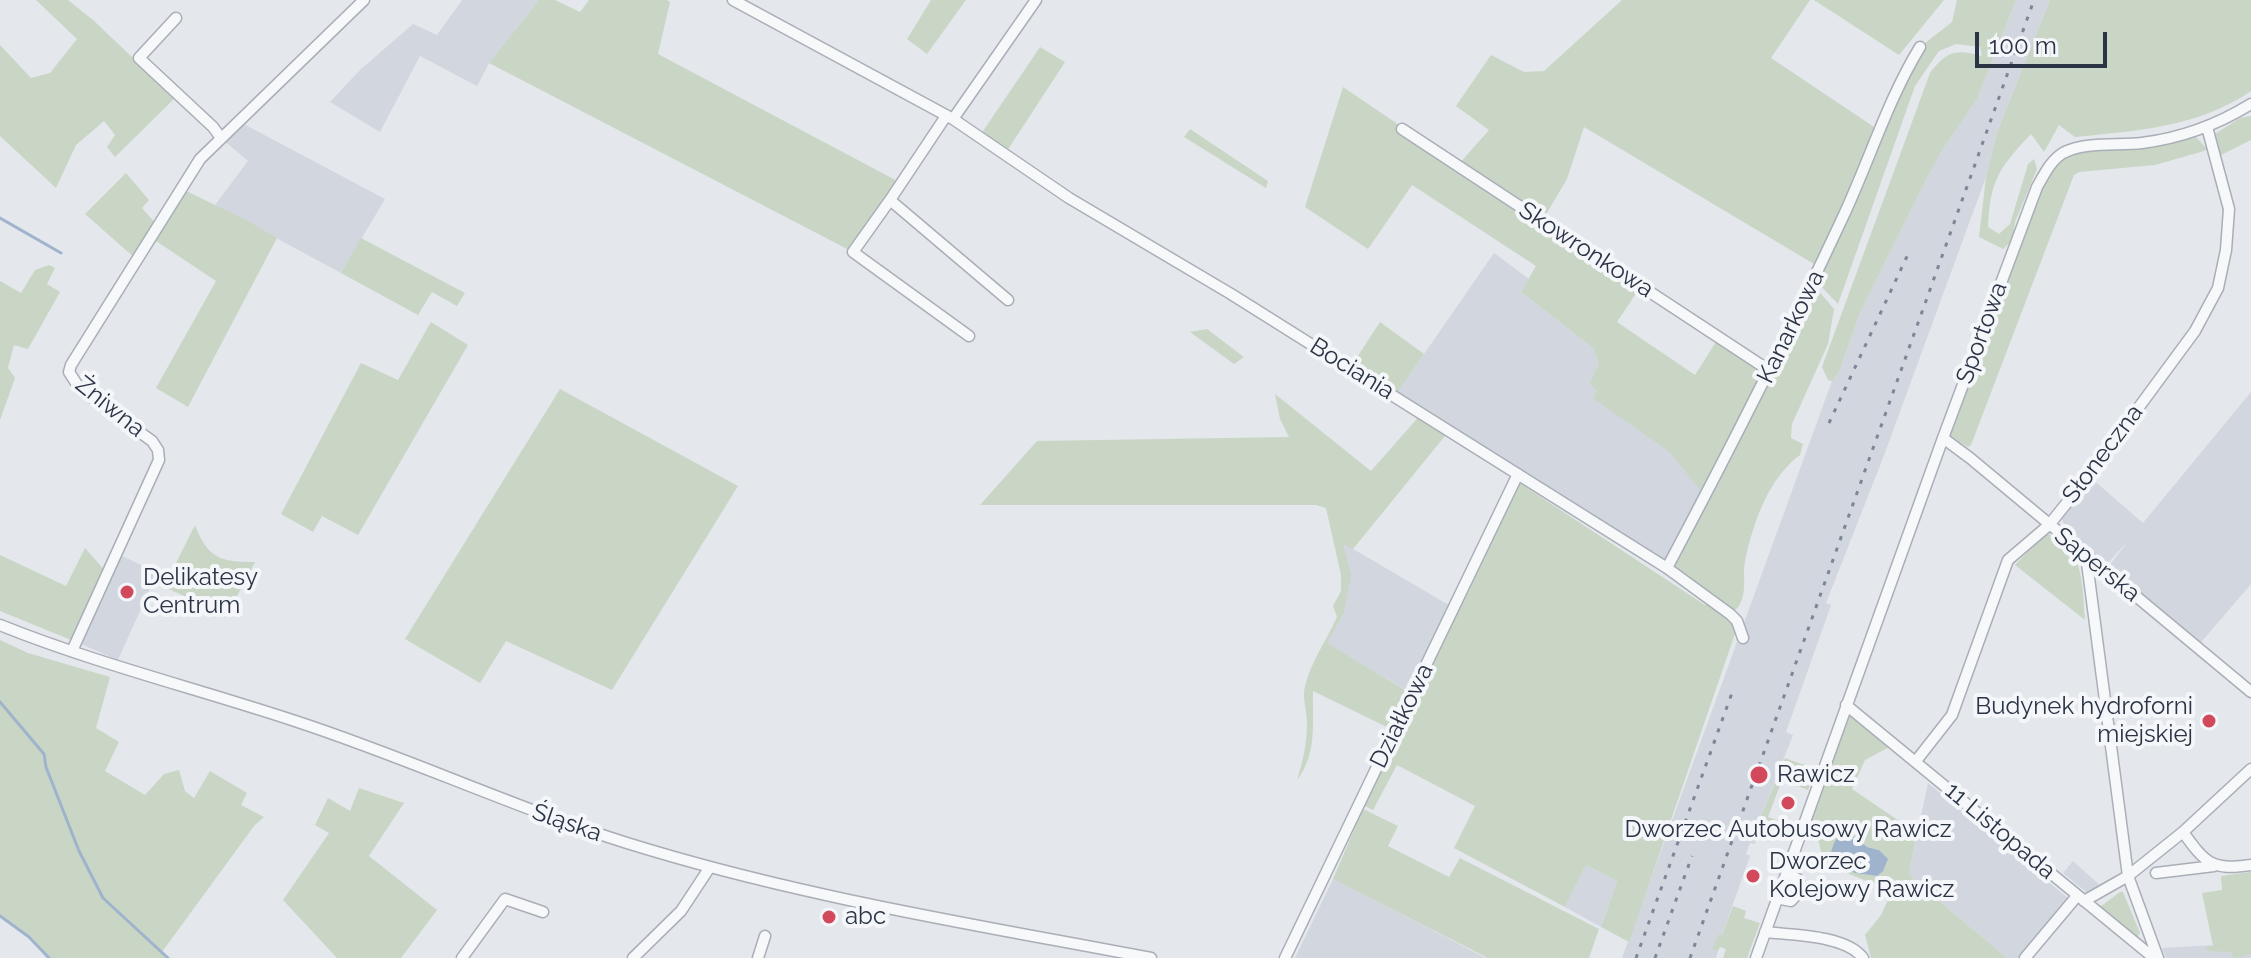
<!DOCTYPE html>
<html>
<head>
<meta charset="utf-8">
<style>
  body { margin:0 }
  #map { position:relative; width:2251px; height:958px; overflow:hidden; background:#e4e7ec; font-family:Raleway,sans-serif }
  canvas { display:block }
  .scale { position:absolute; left:1975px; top:32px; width:132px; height:36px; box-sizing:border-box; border:4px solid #2b3445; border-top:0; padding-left:10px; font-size:24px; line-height:28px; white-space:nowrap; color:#2b3445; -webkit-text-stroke:6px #f4f6f9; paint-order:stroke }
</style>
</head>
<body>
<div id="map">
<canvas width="2251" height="958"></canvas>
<div class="scale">100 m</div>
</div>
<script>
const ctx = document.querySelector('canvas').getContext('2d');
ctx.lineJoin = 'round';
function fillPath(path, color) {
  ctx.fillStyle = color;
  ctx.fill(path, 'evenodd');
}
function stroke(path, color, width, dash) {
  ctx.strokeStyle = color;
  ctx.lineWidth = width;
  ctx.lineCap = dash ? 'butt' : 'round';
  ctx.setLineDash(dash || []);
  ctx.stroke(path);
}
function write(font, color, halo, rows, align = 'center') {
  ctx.font = font + ' Raleway,sans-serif';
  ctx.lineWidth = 8;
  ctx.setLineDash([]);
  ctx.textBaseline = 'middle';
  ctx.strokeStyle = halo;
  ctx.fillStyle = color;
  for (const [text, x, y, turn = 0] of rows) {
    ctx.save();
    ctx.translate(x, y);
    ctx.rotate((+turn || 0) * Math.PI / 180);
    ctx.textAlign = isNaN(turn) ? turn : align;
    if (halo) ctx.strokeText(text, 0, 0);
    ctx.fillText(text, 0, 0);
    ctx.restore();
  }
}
const built = new Path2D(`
  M462,0H539L489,63L477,86L420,56L380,132L330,102L360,70L413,24L437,35Z
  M2016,0H2050L1997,133L1986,177L1883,458L1826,603L1831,605L1786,732L1793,735L1759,821L1763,823L1755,844L1750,843L1746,854L1750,856L1722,935L1718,934L1713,949L1718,951L1716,958H1622L1832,381L1839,372L1860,313L1924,184L1941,152L1977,99Z
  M238,121L385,199L341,273L215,205L248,161L221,138Z
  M1494,253L1529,279L1521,292L1593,348L1599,363L1595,375L1654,428L1708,491L1667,568L1395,396Z
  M2251,392V584L2197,647L2105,571L2129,540L2106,565L2067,532L2061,517L2091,478L2143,523Z
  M1343,543L1454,608L1413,694L1326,643L1344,613Z
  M116,553L157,573L118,660L76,642Z
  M1928,783L2069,899L2024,958H2007L1913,879L1909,873Z
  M2073,861L2103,888L2090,895L2063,873Z
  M1586,865L1617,881L1601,927L1565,907Z
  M1333,879L1353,889L1486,958H1295Z
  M2251,943V958H2166L2162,948Z`);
const green = new Path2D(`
  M36,0H68L93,20L175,98L115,157L107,147L115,135L104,121L76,145L56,188L0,136V45L31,78L50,73L77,39Z
  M539,0H555L580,12L589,0H667L670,2L658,54L901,183L853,252L489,63Z
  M931,0H966L927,54L907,39Z
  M1622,0H1810L1771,58L1880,131L1920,47L1952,22L1957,0H2016L1977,99L1941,152L1924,184L1860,313L1839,372L1832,381L1828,380L1822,367L1930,73C1947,50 1957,49 1982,56L1980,47L1956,44L1939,51L1915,86L1838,304L1814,279L1819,267L1584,127L1567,179L1542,221L1641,286L1617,322L1695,375L1719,337L1770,371L1809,289H1817L1834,309L1828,344L1792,424L1791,438L1803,444L1800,455C1777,472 1763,500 1754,527C1750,539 1745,557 1744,569C1744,585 1747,604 1730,614L1737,628L1629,942L1601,927L1617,881L1586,865L1565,907L1454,848L1475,806L1397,765L1373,810L1360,804L1395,731L1313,691C1312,722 1318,752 1297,780C1303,761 1307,743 1307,724C1307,711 1302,698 1305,686C1311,661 1327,640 1337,617L1333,606L1341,591V575L1326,508L1316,505H980L1037,441L1289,437L1280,419L1275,394L1371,471L1422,413L1449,431L1353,549L1343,544L1351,575L1344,613L1327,643L1412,694L1518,474L1525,479L1524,486L1705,605L1709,599L1667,568L1707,499L1671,453L1593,398L1597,391L1590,384L1599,363L1593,348L1521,292L1536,266L1412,185L1368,249L1305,207L1343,87L1458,165L1489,130L1456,106L1491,55L1524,72L1544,71Z
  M1814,0H1944L1899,55Z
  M2050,0H2251V91C2199,127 2136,131 2075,137L2059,125L2044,152L2031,134C1999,168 1990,180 1988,227L1999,234L2010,224L2028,164L2034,159L2037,169L2015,222L2013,240L2003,249L1979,237L1986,177L1997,133Z
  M1040,47L1065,62L1005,154L979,137Z
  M2251,116V140L2219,156L2215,134L2240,118Z
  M1190,129L1268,181L1266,188L1184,137Z
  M2195,136L2207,149L2204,151L2155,165L2079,172L2074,175L1971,445L1968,447L1951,437L1949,435L2043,184L2055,165L2073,154Z
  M126,173L149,200L142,208L157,225L180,188L246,220L277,238L188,407L156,388L216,281L150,237L136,259L85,214Z
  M361,238L465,293L457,306L432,292L418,315L341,273Z
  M49,265L55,268L47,284L60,292L28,349L14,345L8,368L15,378L0,420V281L21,293L35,270Z
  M431,322L468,345L358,535L322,516L313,532L281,514L361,363L398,380Z
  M1380,322L1424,354L1395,396L1350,368Z
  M1207,329L1244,357L1234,364L1190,332Z
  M560,389L738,486L612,690L506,641L480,683L405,639Z
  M195,525C208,559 221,562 255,562L227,615L164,587Z
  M2048,534C2085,547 2082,587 2085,620L2015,565L2043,536Z
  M85,548L106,572L76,642L0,611V555L66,586Z
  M0,640L28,653L110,677L96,728L119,742L105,771L145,795L164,774L179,770L185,791L194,798L210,771L247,793L241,805L264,817L254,826L162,952L168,958H49L29,937L0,917Z
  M1857,714L1895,744L1865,760L1852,789L1917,833L1909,873L1913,879L2007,958H1871L1865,935L1881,915L1892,891L1824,864L1819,867L1813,864L1821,852L1815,825L1806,826L1850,715ZM1849,832L1867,847L1879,850L1877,876L1855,873Z
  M1785,758L1816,769L1808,790L1782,780L1768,817L1791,825L1789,829L1770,822L1768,825L1759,821Z
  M359,788L404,803L369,856L437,910L401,958H337L283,900L329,833L315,825L328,798L350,811Z
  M1363,809L1398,826L1388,846L1449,877L1460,858L1599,929L1589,958H1488L1333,879Z
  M2251,872V954L2234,958L2231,952L2208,951L2205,947L2213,946L2202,893L2222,890L2221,876Z
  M2120,892H2123L2140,933L2137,937L2100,907Z
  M1733,906L1746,911L1744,918L1760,923L1747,958H1723L1726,949L1720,947L1718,951L1712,949L1718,934L1722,935Z`);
const water = new Path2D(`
  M1841,832H1849L1867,847L1879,850L1888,859L1883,871L1877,876L1855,873L1828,861L1834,843Z`);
const stream = new Path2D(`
  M0,218L61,253
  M0,702L44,754L46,767L79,851L103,898L168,958
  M0,916L29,937L49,958`);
const minor = new Path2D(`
  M733,0L953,119L1069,198L1231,294L1667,568L1730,614L1737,621L1743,638
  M176,18L139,58L213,127L221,138
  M946,116L890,200L1008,300
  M953,119L1036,0
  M1402,129L1770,371
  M890,200L853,252L969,336
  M1943,438L1970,458L2251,692
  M2086,555L2128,876L2158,958
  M1667,568C1728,453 1787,337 1842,219C1869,162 1887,101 1920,47
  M0,625C97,664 199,689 298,722C417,761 530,815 650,850C814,899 983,926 1151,958
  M72,651L159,460L158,450L152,441L80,389L69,372L71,365L200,159L364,0
  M1846,705L2154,958
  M1916,761L1952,715L2008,560L2049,525L2086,479L2195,331L2218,288L2226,250L2229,209L2207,127
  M2183,832C2205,863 2212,871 2251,865
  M2156,873L2214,866
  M1776,898L1791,901L1800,891L1799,880L1786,871
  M2084,901L2128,876L2183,832L2251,769
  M1765,932C1792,935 1846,935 1863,958
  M462,958L505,899L543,912
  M633,958L681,911L710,867
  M758,958L765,936
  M1285,958L1518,474
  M1756,958L1943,438L2037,187C2044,175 2051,160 2063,153C2085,141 2118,146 2142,143C2182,138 2217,125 2251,104
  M2025,958L2077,896`);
const rail = new Path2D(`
  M1829,423L1910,250
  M1636,958L1732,693
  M1655,958L1692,856
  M1690,958L2034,0`);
const markers = [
  [127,592,8,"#d1495b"],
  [2209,721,8,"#d1495b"],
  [1759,775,10,"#d1495b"],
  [1788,803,8,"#d1495b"],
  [1753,876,8,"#d1495b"],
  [829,917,8,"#d1495b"]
];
const streetNames = [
  ["Skowronkowa",1586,250,33],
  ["Kanarkowa",1791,327,-64],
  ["Sportowa",1982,333,-70],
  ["Bociania",1352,369,32],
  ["Żniwna",110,407,39],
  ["Słoneczna",2103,454,-53],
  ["Saperska",2097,565,39],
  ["Działkowa",1402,716,-64],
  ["Śląska",567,823,19],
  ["11 Listopada",2000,831,40]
];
const poiNames = [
  ["Delikatesy",143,578],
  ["Centrum",143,606],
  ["Budynek hydroforni",2193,707,"right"],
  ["miejskiej",2193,735,"right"],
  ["Rawicz",1777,775],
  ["Dworzec Autobusowy Rawicz",1788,830,"center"],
  ["Dworzec",1769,862],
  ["Kolejowy Rawicz",1769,890],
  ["abc",845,917]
];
fillPath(built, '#d2d6de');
fillPath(green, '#c9d6c5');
fillPath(water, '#9fb4cc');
stroke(stream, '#9fb4cc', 3);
stroke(minor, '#a9aeb7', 13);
stroke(minor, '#f7f8fa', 10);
stroke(rail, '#7d8696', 3, [4, 8]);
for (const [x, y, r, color] of markers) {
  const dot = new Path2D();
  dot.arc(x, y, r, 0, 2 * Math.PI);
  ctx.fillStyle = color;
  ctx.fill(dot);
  stroke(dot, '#f4f6f9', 3);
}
write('24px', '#2b3445', '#f4f6f9', streetNames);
write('24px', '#2b3445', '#f4f6f9', poiNames, 'left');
</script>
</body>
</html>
